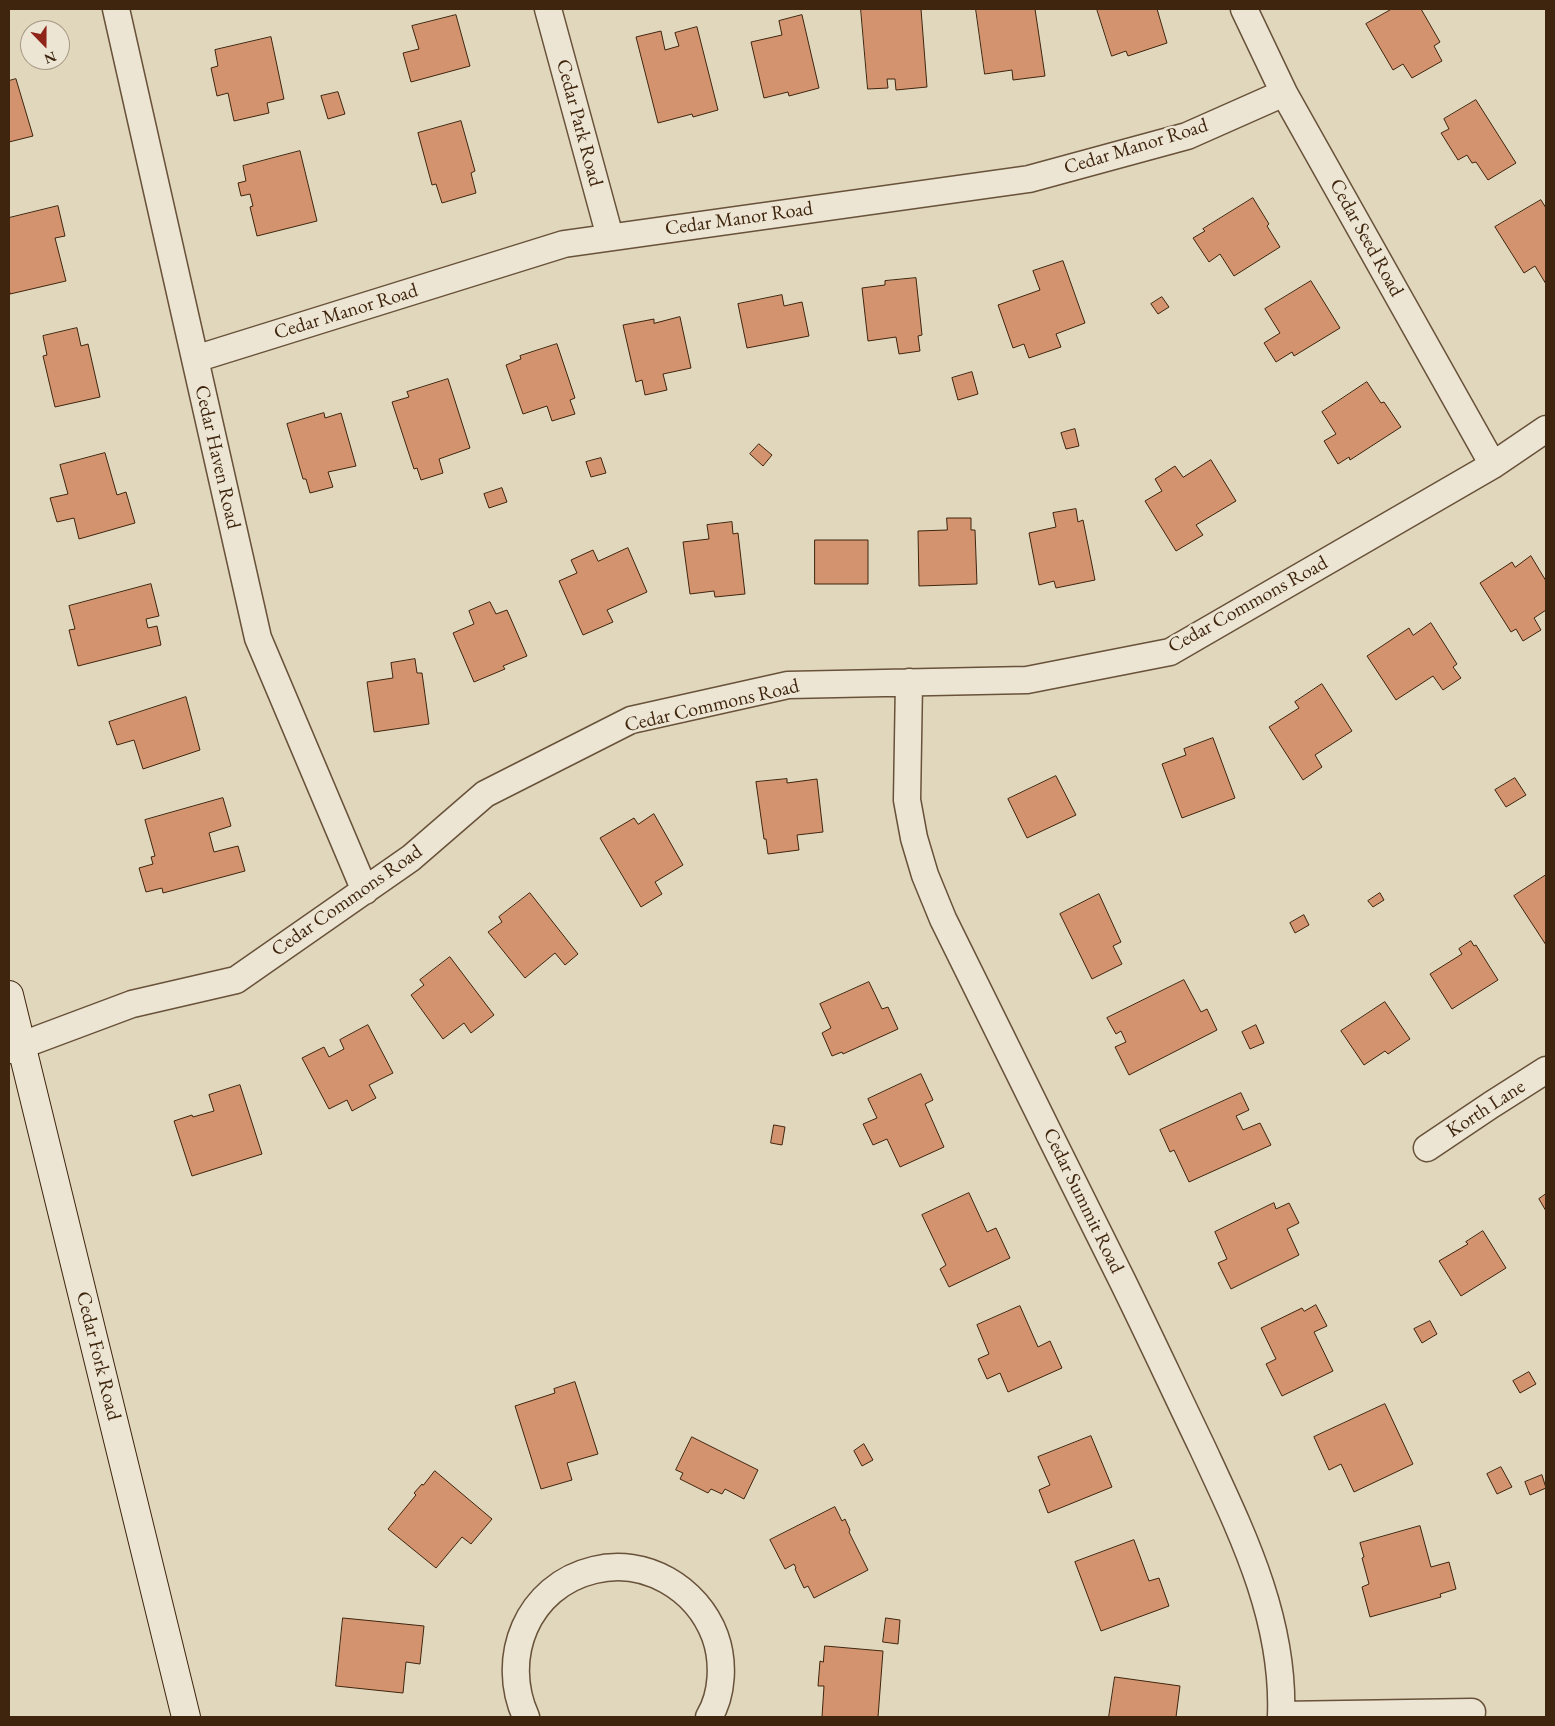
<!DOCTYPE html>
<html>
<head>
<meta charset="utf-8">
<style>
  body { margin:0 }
  #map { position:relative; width:1555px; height:1726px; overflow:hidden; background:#e1d7bd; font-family:"EB Garamond",serif }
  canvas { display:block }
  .frame { position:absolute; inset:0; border:10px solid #3f250d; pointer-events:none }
  .north { position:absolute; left:20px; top:20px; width:50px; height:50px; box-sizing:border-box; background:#ece5d4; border:1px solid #a79884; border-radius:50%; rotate:158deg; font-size:14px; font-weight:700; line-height:20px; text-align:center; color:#3f250d }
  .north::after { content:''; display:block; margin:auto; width:18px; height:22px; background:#8f2418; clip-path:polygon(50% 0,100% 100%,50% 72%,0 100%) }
</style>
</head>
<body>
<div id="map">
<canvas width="1555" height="1726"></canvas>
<div class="frame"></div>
<div class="north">N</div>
</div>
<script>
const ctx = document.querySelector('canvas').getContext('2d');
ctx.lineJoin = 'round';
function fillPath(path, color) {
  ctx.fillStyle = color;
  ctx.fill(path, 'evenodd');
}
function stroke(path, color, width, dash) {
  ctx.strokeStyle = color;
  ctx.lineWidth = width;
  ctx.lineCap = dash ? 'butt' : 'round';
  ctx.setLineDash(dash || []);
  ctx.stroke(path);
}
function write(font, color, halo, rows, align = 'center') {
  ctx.font = font + ' "EB Garamond",serif';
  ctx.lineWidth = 5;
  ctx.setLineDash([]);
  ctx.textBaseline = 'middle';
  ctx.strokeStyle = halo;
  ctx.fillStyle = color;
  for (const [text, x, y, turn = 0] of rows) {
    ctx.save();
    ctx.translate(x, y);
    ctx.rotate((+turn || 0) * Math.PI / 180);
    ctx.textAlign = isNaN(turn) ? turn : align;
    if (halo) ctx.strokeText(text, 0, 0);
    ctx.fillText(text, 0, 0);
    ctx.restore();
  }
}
const building = new Path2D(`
  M861,9H921L927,87L896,90L895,79H887L888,88L868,89Z
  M976,9H1035L1045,76L1013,80L1012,70L985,74Z
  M1097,9H1157L1167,43L1128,56L1126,51L1112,56Z
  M1392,9H1421L1440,42L1434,46L1442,61L1412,78L1403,64L1393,70L1366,24Z
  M456,15L470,66L411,82L403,53L419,49L412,26Z
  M802,15L819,88L789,96L788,92L764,98L751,42L782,35L779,21Z
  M697,27L718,110L693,117L692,114L658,123L636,37L661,31L665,50L679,46L675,33Z
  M271,37L284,99L267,103L269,113L234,121L228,93L217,96L211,68L218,66L215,50Z
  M16,79L33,136L9,142V81Z
  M338,92L345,114L328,119L321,96Z
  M1476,100L1516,163L1488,180L1476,162L1472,163L1467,155L1458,160L1441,133L1449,129L1444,119Z
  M461,121L475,171L471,173L476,193L442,203L436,184L432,185L418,133Z
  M300,151L317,221L257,236L250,207L253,206L250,194L241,196L238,183L246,181L243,166Z
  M1253,198L1269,224L1267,226L1280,247L1234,276L1220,254L1209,262L1193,238L1205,231L1203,229Z
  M1541,200L1546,208V284L1535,266L1524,273L1495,227Z
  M58,206L65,236L55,238L66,281L10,294L9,288V218Z
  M1063,261L1085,323L1056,334L1061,347L1029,358L1024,344L1013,348L998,305L1040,290L1033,271Z
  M916,278L922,335L918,336L920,351L899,354L896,337L868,341L862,288L885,285V281Z
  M1311,281L1340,328L1294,356L1292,352L1276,362L1264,343L1280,333L1265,309Z
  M782,295L784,306L802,302L809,336L747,348L738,304Z
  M1162,297L1169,307L1158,314L1151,304Z
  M680,317L691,368L663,374L667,390L645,395L642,380L636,382L623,325L654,319V323Z
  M77,328L81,346L88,344L100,397L55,407L43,356L47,355L43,336Z
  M557,344L575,398L570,400L575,414L552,421L547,406L523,414L506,365L521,359L520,356Z
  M972,372L978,394L958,400L952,378Z
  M448,379L470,448L439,459L443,473L421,480L417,468L414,469L392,402L409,397L407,392Z
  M1367,382L1381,403L1384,402L1401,427L1350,460L1349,457L1338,464L1324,441L1336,434L1322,412Z
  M324,413L325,418L341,413L356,466L328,472L333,487L310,493L306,479H303L287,424Z
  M1075,429L1079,446L1066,449L1061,433Z
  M759,444L772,455L763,466L750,454Z
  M105,453L117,495L126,492L135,523L79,539L74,518L57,522L50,498L68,494L60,465Z
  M601,458L606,473L591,477L586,462Z
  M1211,460L1236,501L1196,525L1203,535L1176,551L1145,501L1162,491L1155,479L1175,466L1183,477Z
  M502,488L507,502L489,508L484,494Z
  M1076,509L1078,522L1083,520L1095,580L1056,588L1054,581L1039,585L1029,533L1056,527L1053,513Z
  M947,518H971V530H975L977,584L919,586L918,531L947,530Z
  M732,522L733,534L738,533L745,594L715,597L714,591L690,594L683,542L709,539L707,525Z
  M815,540H868V584H815Z
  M628,548L647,592L607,610L613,622L583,635L559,581L577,573L571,560L593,550L598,561Z
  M1531,556L1546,581V610L1534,618L1541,630L1523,641L1516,629L1511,632L1480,583L1512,562L1515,567Z
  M151,584L159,616L146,619L148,628L157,626L161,645L78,666L69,630L75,629L69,606Z
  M490,602L496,614L507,610L527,656L503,666L505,669L474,682L453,633L474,624L469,611Z
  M1431,623L1457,664L1453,667L1461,678L1443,690L1433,676L1396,700L1367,656L1409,628L1413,635Z
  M415,659L417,673H422L429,724L374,732L367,682L393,678L391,663Z
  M1322,684L1352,731L1315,755L1322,767L1303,780L1269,727L1299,708L1295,702Z
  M186,697L200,750L143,769L134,740L117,745L109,722Z
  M1213,738L1235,798L1182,818L1162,764L1186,755L1184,749Z
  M1056,776L1076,815L1027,838L1008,799Z
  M1515,778L1526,795L1506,807L1495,790Z
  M787,779V783L817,779L823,832L797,835L799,850L768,854L766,839H764L756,782Z
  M223,798L231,826L209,833L214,852L238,846L245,871L163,893L162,888L146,892L139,868L153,864L151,857L155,856L145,820Z
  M654,814L683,865L655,882L662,894L641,907L600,838L634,818L638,824Z
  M1546,875V945L1514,896Z
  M530,893L578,954L565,965L555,953L525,978L488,932L502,922L499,917Z
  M1380,893L1384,900L1373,907L1368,901Z
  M1099,894L1121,942L1113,946L1122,964L1092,979L1060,914Z
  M1304,915L1309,925L1295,933L1290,923Z
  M1471,941L1474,946L1476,945L1498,980L1452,1009L1430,974L1462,954L1459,949Z
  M450,957L494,1015L471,1033L464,1023L443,1039L411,995L424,985L420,980Z
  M1184,980L1201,1012L1207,1009L1217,1030L1129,1075L1115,1047L1126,1042L1121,1031L1116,1034L1107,1018Z
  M869,982L882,1009L888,1007L898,1029L843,1054L842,1052L832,1056L822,1033L831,1028L820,1004Z
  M1385,1002L1410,1039L1388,1054L1385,1051L1364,1065L1341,1031Z
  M368,1025L393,1073L369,1085L376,1098L352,1111L347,1100L329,1109L302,1058L324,1047L329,1057L344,1049L340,1040Z
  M1256,1025L1264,1043L1250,1049L1242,1032Z
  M921,1074L933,1100L925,1104L944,1147L900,1167L887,1139L873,1145L863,1124L877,1118L868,1099Z
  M240,1085L262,1154L192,1176L174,1121L192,1115L193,1117L214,1111L209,1095Z
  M1241,1093L1249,1110L1236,1116L1243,1130L1260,1123L1271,1145L1189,1182L1174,1150L1170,1152L1160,1130Z
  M774,1125L785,1127L782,1145L771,1143Z
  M969,1193L987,1232L996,1228L1010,1258L949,1287L940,1269L946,1265L922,1215Z
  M1546,1194V1211L1539,1199Z
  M1274,1203L1276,1209L1289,1203L1299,1223L1287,1229L1299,1255L1231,1289L1218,1263L1227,1259L1215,1232Z
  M1483,1231L1506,1268L1461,1296L1439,1261L1468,1244L1466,1242Z
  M1316,1305L1327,1326L1314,1332L1333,1371L1282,1396L1266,1364L1276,1359L1261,1328L1302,1308L1304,1311Z
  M1020,1306L1038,1347L1050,1341L1062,1368L1008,1392L1000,1373L987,1379L978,1359L989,1354L977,1325Z
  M1430,1321L1437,1334L1422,1343L1414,1329Z
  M1529,1372L1536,1384L1520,1393L1513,1381Z
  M575,1382L598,1454L567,1463L572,1480L541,1489L515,1406L555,1393L554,1389Z
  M1385,1404L1413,1464L1354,1492L1341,1464L1329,1470L1314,1437Z
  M1091,1436L1112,1487L1048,1513L1039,1490L1050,1485L1038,1457Z
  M692,1437L758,1470L744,1499L725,1489L722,1494L711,1489L708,1493L680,1479L683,1473L676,1470Z
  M864,1444L873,1460L862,1466L854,1451Z
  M1501,1467L1512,1487L1497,1494L1487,1474Z
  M435,1471L492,1519L471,1544L462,1537L436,1568L388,1529L416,1495L414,1493L422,1484L423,1485Z
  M1542,1475L1546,1488L1530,1495L1525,1482Z
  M835,1507L842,1521L845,1519L850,1530L849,1532L868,1570L814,1598L808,1586L804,1588L795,1569L796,1568L794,1564L785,1569L770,1540Z
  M1420,1526L1431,1567L1449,1562L1456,1589L1440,1594L1441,1597L1370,1617L1362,1587L1369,1584L1362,1558L1364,1557L1360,1543Z
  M1134,1540L1149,1581L1159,1578L1169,1606L1101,1631L1075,1562Z
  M343,1618L424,1626L420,1664L406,1662L403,1693L336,1686Z
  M886,1618L900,1620L898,1644L883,1642Z
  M825,1646L883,1651L878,1717H822L824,1686H818L820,1661L823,1662Z
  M1115,1677L1180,1686L1176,1717H1109Z`);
const street = new Path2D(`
  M116,9L258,638L365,891
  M548,9L610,237
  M1244,9L1284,93L1493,465
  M195,359L564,244L1029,179L1187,136L1284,93
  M909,682L907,800L914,838L925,875L943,919C1002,1039 1062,1160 1122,1280C1149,1335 1175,1391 1202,1447C1242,1533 1285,1619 1281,1717
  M9,1050L132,1004L236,980L411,858L485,794L631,720L788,685L1027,680L1170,652L1493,465L1546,429
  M1427,1148L1491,1105L1546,1070
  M1281,1715L1472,1712
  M526,1717C499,1658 527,1586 594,1570C645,1557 697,1588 715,1636C724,1661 723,1694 709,1717`);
const secondary = new Path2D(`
  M9,995L186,1717`);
const streetNames = [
  ["Cedar Park Road",579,123,75],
  ["Cedar Manor Road",1136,147,-17],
  ["Cedar Manor Road",739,219,-8],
  ["Cedar Seed Road",1366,238,61],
  ["Cedar Manor Road",346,312,-17],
  ["Cedar Haven Road",217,457,77],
  ["Cedar Commons Road",1248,605,-29],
  ["Cedar Commons Road",712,706,-13],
  ["Cedar Commons Road",347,901,-35],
  ["Korth Lane",1486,1109,-33],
  ["Cedar Summit Road",1083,1201,64],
  ["Cedar Fork Road",98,1356,76]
];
fillPath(building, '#d3936f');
stroke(building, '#3f250d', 1);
stroke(street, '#685239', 29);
stroke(secondary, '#3f250d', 30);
stroke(street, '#ece5d4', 26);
stroke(secondary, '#ece5d4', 28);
write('20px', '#3f250d', '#ece5d4', streetNames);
</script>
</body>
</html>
